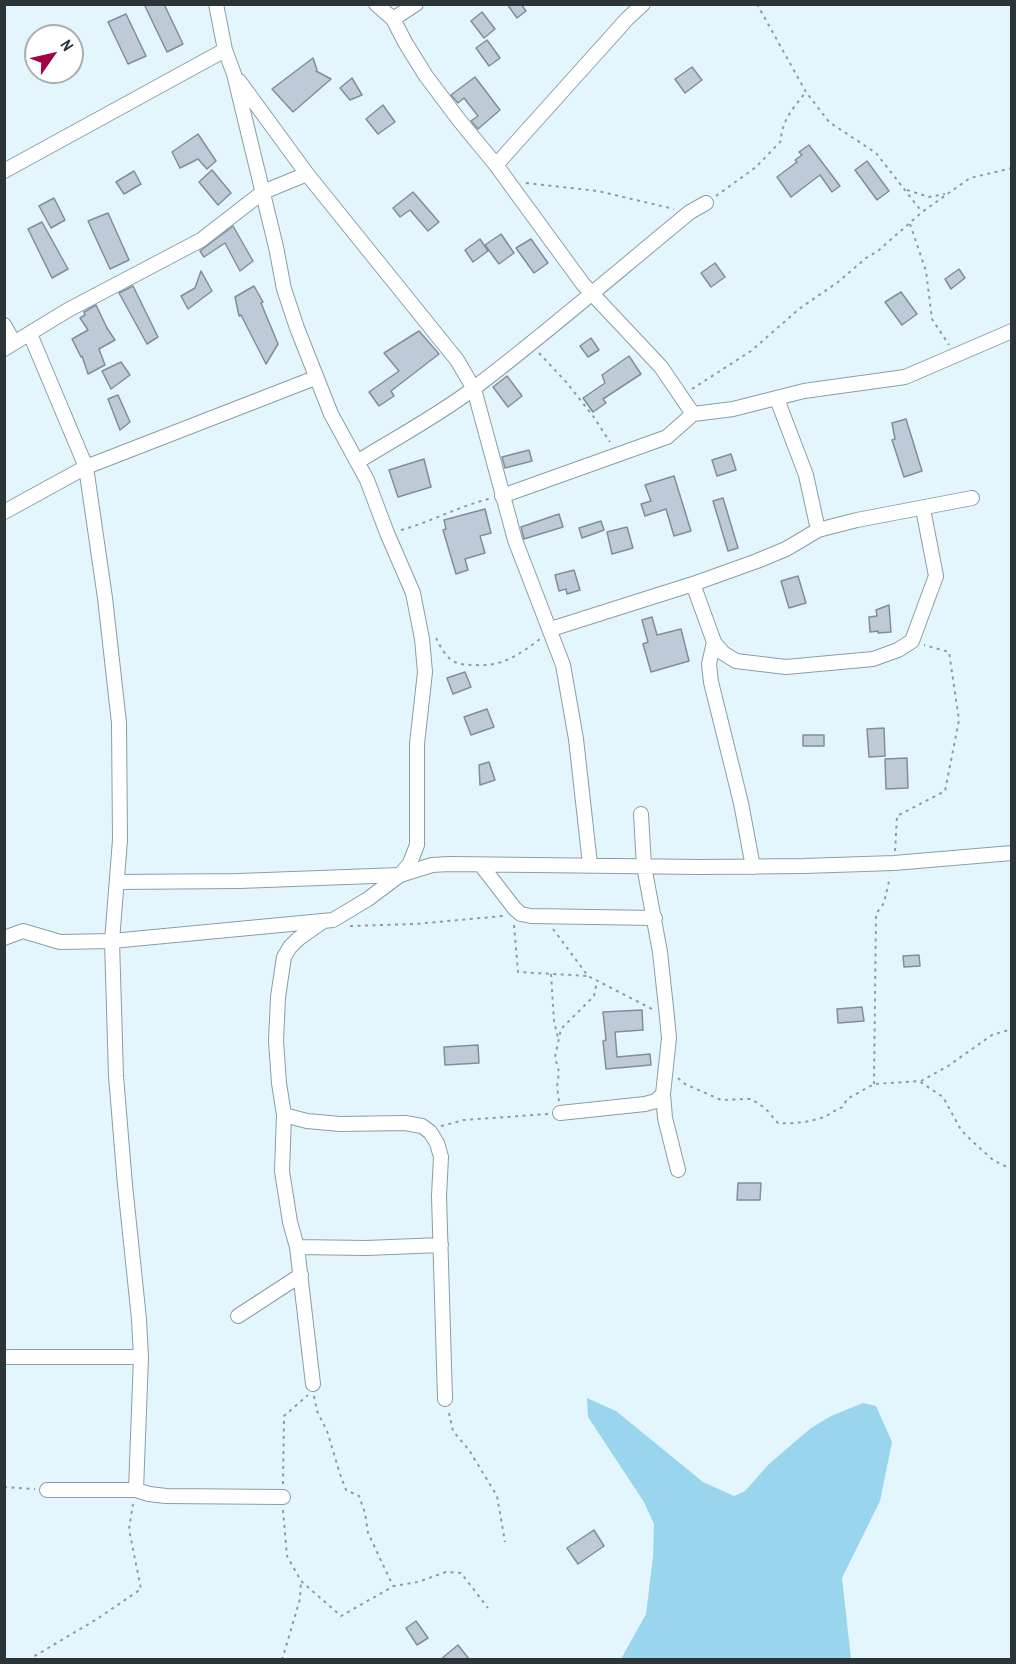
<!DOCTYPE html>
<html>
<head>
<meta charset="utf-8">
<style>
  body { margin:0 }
  #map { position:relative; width:1016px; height:1664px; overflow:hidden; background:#e3f6fe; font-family:"Archivo Narrow",sans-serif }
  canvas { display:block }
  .frame { position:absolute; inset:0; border:6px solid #2c3437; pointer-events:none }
  .north { position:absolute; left:24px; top:24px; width:60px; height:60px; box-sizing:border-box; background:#fff; border:2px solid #abaeaf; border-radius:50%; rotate:56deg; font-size:16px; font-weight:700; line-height:24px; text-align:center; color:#2c3437 }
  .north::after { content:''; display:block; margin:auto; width:21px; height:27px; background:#a10543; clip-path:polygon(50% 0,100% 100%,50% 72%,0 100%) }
</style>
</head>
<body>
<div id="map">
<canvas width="1016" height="1664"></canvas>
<div class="frame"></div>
<div class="north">N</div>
</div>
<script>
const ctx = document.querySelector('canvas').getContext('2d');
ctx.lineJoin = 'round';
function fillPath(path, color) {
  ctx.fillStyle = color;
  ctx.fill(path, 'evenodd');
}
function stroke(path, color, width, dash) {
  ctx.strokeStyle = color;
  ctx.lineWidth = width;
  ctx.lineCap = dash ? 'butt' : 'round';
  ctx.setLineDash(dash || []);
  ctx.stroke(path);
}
const green = new Path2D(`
  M587,1398L616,1411L703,1482L734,1496L745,1491L769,1464L811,1428L831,1416L863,1403L876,1406L892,1442L880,1501L842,1578L851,1659H621L646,1614L653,1557L654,1524L644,1502L588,1417Z`);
const building = new Path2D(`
  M144,4H164L183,44L167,52Z
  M507,4H521L526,11L517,18Z
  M482,12L495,29L484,38L471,21Z
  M126,14L146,56L128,64L108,22Z
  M487,40L500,58L489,66L476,48Z
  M313,58L317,70L316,71L331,79L293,112L272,89Z
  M692,67L702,80L685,93L675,79Z
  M475,77L500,110L478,129L471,121L478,116L464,98L458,103L451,95Z
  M352,78L362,95L350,100L340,88Z
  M383,105L395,122L378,134L366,119Z
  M198,134L216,161L207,169L198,159L180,168L172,152Z
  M809,145L840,186L832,192L820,175L791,197L777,177L797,162L795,160L802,155L799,152Z
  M867,161L889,191L877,200L855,170Z
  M212,170L231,193L218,205L199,182Z
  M134,171L141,184L124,194L116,182Z
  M413,192L439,222L428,231L410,210L400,217L393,208Z
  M54,198L65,220L51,228L39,206Z
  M108,213L129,260L110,269L88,221Z
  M42,222L68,269L52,278L28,229Z
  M233,226L253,261L240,271L225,243L204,257L200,251Z
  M501,234L514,253L499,264L485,245Z
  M480,239L488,251L473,262L465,250Z
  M531,239L548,263L534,273L516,248Z
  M715,263L725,277L711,287L701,273Z
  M959,269L965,278L951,289L945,279Z
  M201,271L212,291L188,309L181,296L195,288Z
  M133,286L158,337L147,344L119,293Z
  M254,286L263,302L261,303L278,344L266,364L241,315L239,316L235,297Z
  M901,292L917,314L902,325L885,302Z
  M96,305L107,328L115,340L99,349L105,365L88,374L82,356L81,357L72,339L88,330L80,318L85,315L84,312Z
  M419,331L439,354L391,391L394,396L379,406L369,392L399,371L384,353Z
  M591,338L599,350L588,357L580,346Z
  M629,356L641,374L603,399L606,403L593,412L583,398L605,383L602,375Z
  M121,362L130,375L111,389L102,371Z
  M507,376L522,396L508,407L493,387Z
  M118,395L130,422L120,430L108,399Z
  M906,419L922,471L904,477L892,440L895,439L892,423Z
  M529,450L532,461L505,468L502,457Z
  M731,454L736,470L717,476L712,460Z
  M424,459L431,487L398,497L389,470Z
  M674,476L691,531L674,536L666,509L645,516L641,504L651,501L645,485Z
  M723,498L738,548L728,551L713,501Z
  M485,509L491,533L480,536L485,553L465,559L468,570L456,574L443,530L446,529L444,520Z
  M559,514L563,527L524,539L521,527Z
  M601,521L604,530L582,538L579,528Z
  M627,527L633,548L612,554L607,532Z
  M574,570L580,590L567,594L566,589L559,591L555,575Z
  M798,576L806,603L789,608L781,581Z
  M889,605L891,632L878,633V631L870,632L869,617L877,616L876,610Z
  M652,617L657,635L681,629L689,661L651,672L643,644L648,642L642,620Z
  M465,672L471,687L453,694L447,678Z
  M487,709L494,727L471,735L464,717Z
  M884,728L885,756L869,757L867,729Z
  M803,735H824V746H803Z
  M907,758L908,788L886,789L885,759Z
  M489,762L495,780L480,785L479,765Z
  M919,955L920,966L904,967L903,956Z
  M862,1007L864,1021L838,1023L837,1009Z
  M642,1010L643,1030L615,1032L617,1057L650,1054L651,1065L606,1069L603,1041L606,1040L603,1012Z
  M478,1045L479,1063L445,1065L444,1047Z
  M738,1183H761L760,1200H737Z
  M594,1530L604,1546L578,1564L567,1548Z
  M416,1621L428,1638L417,1645L406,1628Z
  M458,1645L469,1659H441Z`);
const path = new Path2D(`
  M757,4L806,92L829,122L876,153L922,212
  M526,183L598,191L674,209
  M907,190L929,197L945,194
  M716,196L756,167L781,141C781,121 794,107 806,92
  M910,224L926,271L932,319L949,345
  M539,353L567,383L593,416L610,442
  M692,389L751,351L799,309L838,282L866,258L878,251L922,212L970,178L1012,168
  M401,530C431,522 459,506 489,499
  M436,638C440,646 445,656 453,661C460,665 468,665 476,665C502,667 520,654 540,639
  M895,851L897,816L945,791L959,720L949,652L924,645
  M514,925L518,972L588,976
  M350,926L415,924L503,916
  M553,929L588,976L654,1010
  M551,974L554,1021L558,1038
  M678,1078L685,1084L721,1100L751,1099L765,1108L778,1123C793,1124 812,1122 826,1116C832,1113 836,1109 843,1107L847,1099L874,1084L919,1081L943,1097L961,1130L971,1140L993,1160L1005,1166H1012
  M921,1081L948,1066L992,1035L1012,1029
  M874,1084L876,914L884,903L890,877
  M559,1101L557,1087L559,1072L555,1057L561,1029L594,996L597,981
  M441,1126L464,1120L548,1114
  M314,1396L317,1411L327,1431L340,1474L346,1490L359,1496L365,1513L368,1533L393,1586
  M449,1413L453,1431L469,1450L497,1496L505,1542
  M283,1484L284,1416L308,1395
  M4,1487L35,1489
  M283,1510L287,1556L301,1581L341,1616L394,1586L418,1582L446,1572L461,1573L488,1608
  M28,1660L97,1619L141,1589L129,1529L133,1504
  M282,1660L300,1599L301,1581`);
const minor = new Path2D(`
  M376,4L393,19L416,4
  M393,19L406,44L426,76L459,120L496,165L583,284L661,367L693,414
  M239,81L307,174L457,360L474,389L515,540L563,665L576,739L590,864
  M496,165L627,19L643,4
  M4,171L225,50
  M4,325L14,343
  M30,334L86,467L105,598L119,723L120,840L112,941L116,1076L125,1185L139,1319L141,1357L136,1490
  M4,349L68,310L201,240L263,192L307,174
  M777,399L806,475L818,530
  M357,462C396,438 437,416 473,389C548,332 618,271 690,212L706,203
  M502,496L667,437L693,414L733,409L804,391L905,377L1012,331
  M4,512L86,467L315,378
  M693,584L714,642L723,653L736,661L786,667L873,659L898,650L912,641L936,576L923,509
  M551,629L693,584L757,561L786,549L818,530L857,520L972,498
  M714,642L709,664L711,682L741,803L753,867
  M641,814L644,866L660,952L667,1017L669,1038L663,1094L665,1118L678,1170
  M481,865L515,909L521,914L531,916L655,918
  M117,882L239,881L400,875L432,865L449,864L701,867L804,866L894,863L1012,853
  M4,938L23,931L60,942L112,941L333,920L368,899L400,875L410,863L417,845V744L425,672L422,639L413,593L387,533L367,480L331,414L297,328L284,289L276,247L234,74L225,50L216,4
  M560,1113L645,1104L656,1101L663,1094
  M284,1115L307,1121L340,1124L405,1123L422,1126L430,1132L437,1143L441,1157L439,1196L445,1399
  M297,1247L366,1248L441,1245
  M238,1316L301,1275
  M4,1357H141
  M313,1384L297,1247L290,1222L282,1171L284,1115L279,1083L276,1041L278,997L284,957L290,947L298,939L322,922
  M47,1490H136L149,1494L166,1496L283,1497`);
fillPath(green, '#99d5ec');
fillPath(building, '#bfcad8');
stroke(building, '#838d9a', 1.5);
stroke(minor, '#8c9da5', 16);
stroke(path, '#8e9ca2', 2, [3, 4.5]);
stroke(minor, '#fff', 14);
</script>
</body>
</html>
